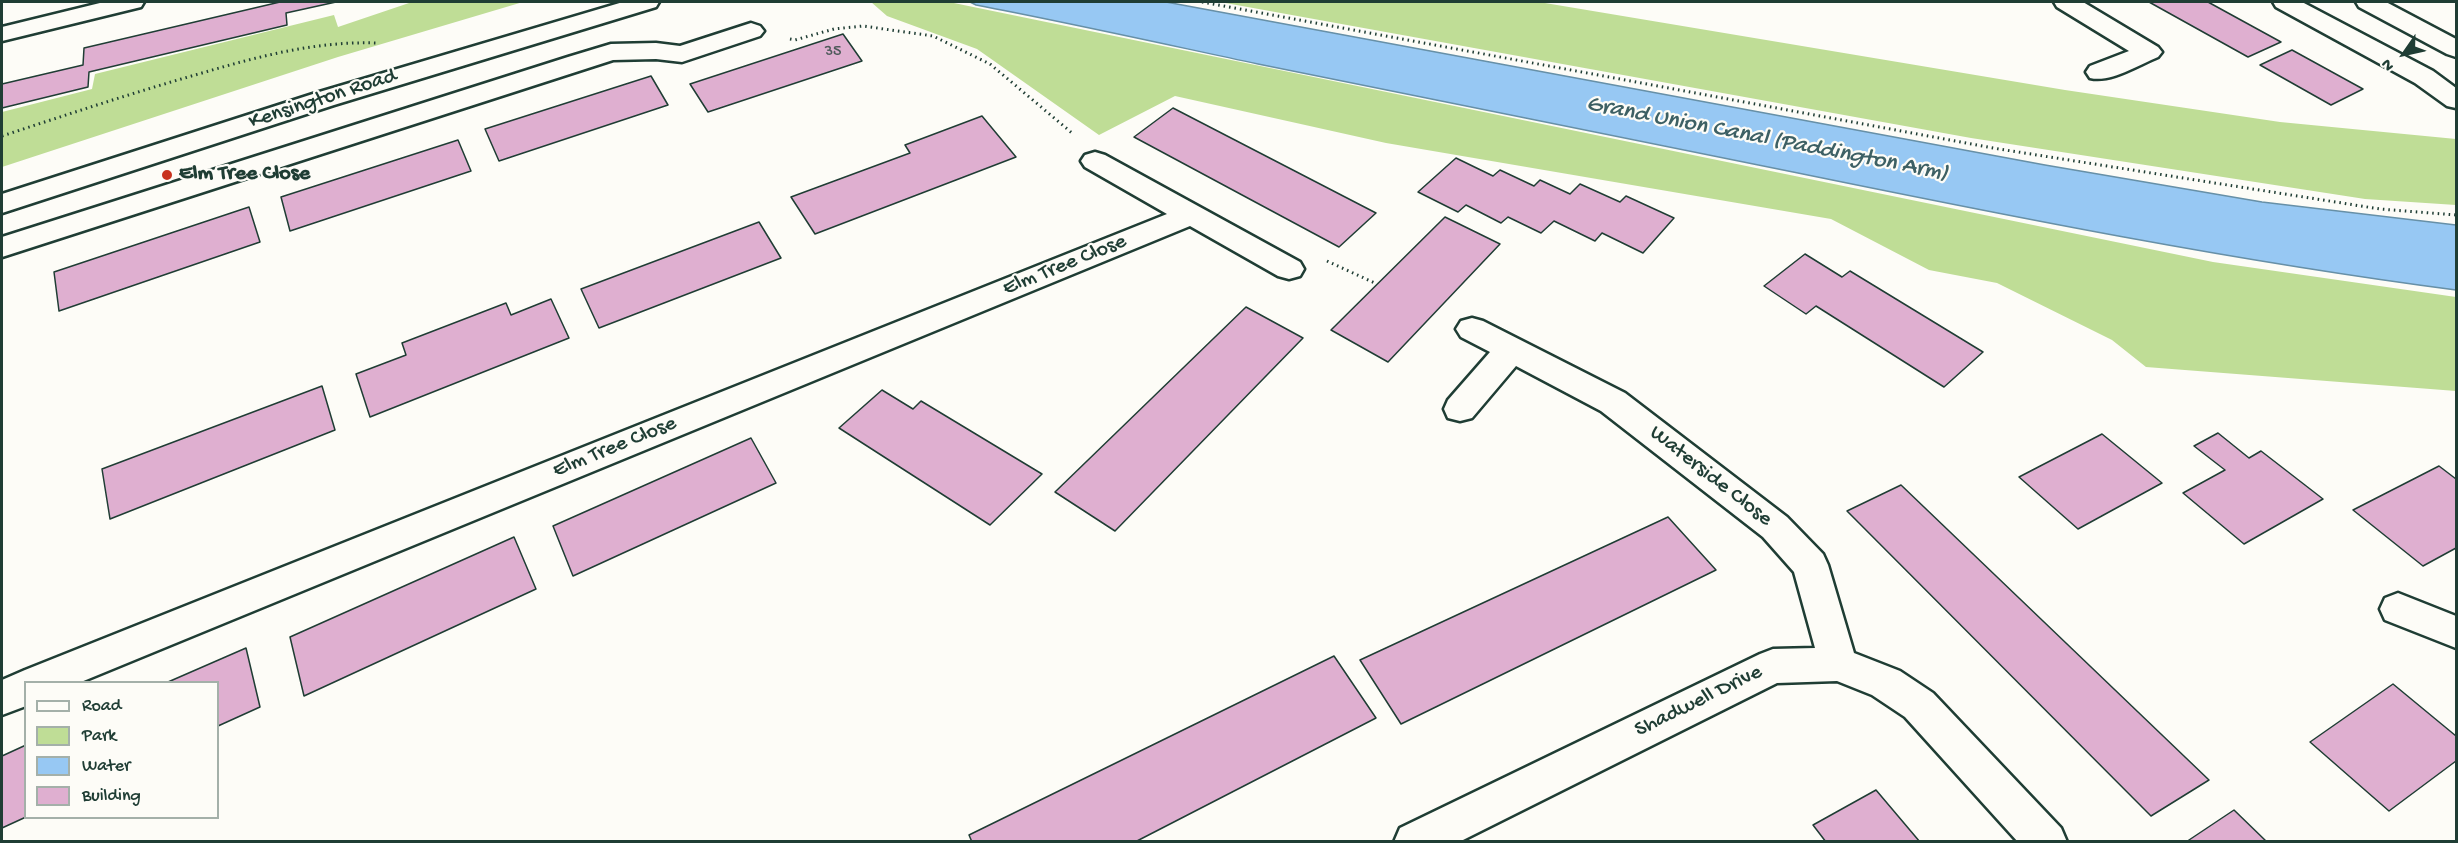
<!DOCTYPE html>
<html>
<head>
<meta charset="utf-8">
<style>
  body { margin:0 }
  #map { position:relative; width:2458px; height:843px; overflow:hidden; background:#fdfcf7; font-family:"Gochi Hand",sans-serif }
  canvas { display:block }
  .frame { position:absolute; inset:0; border:3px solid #1f3d34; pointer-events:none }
  .legend { position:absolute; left:24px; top:681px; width:195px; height:138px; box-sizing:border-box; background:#fdfcf7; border:2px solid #a4b0a9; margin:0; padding:8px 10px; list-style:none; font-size:18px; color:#1f3d34 }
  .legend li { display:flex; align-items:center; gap:12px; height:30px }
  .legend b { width:30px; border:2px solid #a4b0a9 }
  .north { position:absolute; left:2374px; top:24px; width:60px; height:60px; -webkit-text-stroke:4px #fdfcf7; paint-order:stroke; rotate:236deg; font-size:16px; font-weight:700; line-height:24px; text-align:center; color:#1f3d34 }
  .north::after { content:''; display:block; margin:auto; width:21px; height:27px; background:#1f3d34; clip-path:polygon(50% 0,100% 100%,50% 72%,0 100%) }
</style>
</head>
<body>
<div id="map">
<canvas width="2458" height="843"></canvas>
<div class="frame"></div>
<ul class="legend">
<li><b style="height:8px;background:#fdfcf7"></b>Road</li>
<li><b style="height:16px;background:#bfdd96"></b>Park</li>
<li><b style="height:16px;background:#97c8f3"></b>Water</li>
<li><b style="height:16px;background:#dfafd0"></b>Building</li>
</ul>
<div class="north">N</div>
</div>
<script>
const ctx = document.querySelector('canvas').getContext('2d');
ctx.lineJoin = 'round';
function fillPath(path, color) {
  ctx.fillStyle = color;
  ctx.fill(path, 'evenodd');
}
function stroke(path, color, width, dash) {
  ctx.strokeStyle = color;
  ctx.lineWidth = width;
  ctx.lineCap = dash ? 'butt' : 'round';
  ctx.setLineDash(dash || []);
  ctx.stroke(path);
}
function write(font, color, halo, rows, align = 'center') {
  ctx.font = font + ' "Gochi Hand",sans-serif';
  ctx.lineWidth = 4.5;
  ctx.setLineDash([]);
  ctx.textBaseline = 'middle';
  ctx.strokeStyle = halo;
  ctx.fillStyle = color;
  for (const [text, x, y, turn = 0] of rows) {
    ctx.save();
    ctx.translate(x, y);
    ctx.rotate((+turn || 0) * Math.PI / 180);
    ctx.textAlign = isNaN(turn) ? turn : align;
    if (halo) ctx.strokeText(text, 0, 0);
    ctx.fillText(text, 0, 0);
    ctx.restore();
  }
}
const green = new Path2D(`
  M412,2H523L338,57L2,167V112L92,89L95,74L334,15L338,27Z
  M871,2H949L2213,262L2456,297V391L2146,367L2112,340L1997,283L1929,270L1831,219L1386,143L1175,96L1099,135L977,49L887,16Z
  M1220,2H1539L2065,90L2280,122L2456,139V205L2365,199L1971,138Z`);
const water = new Path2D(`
  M970,2H1166L2045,165L2262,202L2456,225V290C2234,261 2013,217 1793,172C1615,135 1436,101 1258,64C1164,44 1070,23 976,5Z`);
const building = new Path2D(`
  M280,2H336L286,13L287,25L89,72L88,87L2,108V84L83,65L84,48Z
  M2149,2H2208L2281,42L2248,57Z
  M843,34L862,61L708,112L690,84Z
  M2292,50L2363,89L2331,105L2260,65Z
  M651,76L668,105L499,161L485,129Z
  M1173,108L1376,213L1339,247L1134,137Z
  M982,116L1016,157L815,234L791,197L910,153L905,145Z
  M458,140L471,171L290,231L281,197Z
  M1456,158L1493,176L1500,170L1534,186L1540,180L1570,194L1580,184L1620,202L1626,196L1674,218L1643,253L1602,233L1595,241L1554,221L1541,233L1508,217L1501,223L1466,205L1458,212L1418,192Z
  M249,207L260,242L59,311L54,272Z
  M1445,217L1500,244L1388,362L1331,330Z
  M759,222L781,258L599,328L581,289Z
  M1805,254L1842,277L1850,271L1983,352L1944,387L1816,306L1806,314L1764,286Z
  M551,299L569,338L370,417L356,374L406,355L402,343L506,303L511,315Z
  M1246,307L1303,338L1115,531L1055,492Z
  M322,386L335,430L110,519L102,469Z
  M882,390L913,409L921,401L1042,474L990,525L839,428Z
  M2218,433L2249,458L2261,451L2323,499L2244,544L2183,493L2225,470L2194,446Z
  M2102,434L2162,483L2078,529L2019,477Z
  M751,438L776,483L573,576L553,526Z
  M2439,466L2456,479V548L2423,566L2353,510Z
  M1901,485L2209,780L2151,816L1847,511Z
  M1668,517L1716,570L1401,724L1360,660Z
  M514,537L536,589L304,696L290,637Z
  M246,648L260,707L218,726V682H168Z
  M1334,656L1376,718L1135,842H972L969,835Z
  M2393,684L2456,736V761L2389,811L2310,742Z
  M26,745V817L2,828V756Z
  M1876,790L1920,842H1826L1813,825Z
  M2234,810L2267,842H2186Z`);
const path = new Path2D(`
  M1202,2L1999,149L2380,209L2456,215
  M790,39L795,40L834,29L863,26L933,36L990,64L1072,133
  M2,136C69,114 135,92 202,73C260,56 316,41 377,43
  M1327,261L1377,284`);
const minor = new Path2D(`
  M104,2H144L141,7L2,41V27Z
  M623,2H659L656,7L334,105L2,213V194L316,93Z
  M2054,2H2083L2158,47L2162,52L2158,57C2138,65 2111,83 2090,78L2086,72L2090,66L2129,51L2057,7Z
  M2273,2H2302L2433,71L2456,88V108L2447,106L2415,83L2276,7Z
  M751,23L760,26L764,31L760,36L682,62L656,59L613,60L2,257V237L568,57L611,44L656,43L680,46Z
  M1095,152L1105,155L1300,262L1304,269L1300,276L1289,279L1278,276L1190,226L81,682H26V706L2,715V680L25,670L1167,214L1085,167L1081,161L1085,155Z
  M1472,318L1483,321L1625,393L1787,517L1823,554L1828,565L1854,653L1900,671L1933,693L2061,828L2067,842H2018L1905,717L1872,695L1837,681L1777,683L1459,842H1394L1400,828L1760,654L1773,649L1815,648L1794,572L1763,537L1601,411L1516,366L1472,418L1460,421L1448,418L1444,409L1448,400L1490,352L1461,337L1456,329L1461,321Z
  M2398,593L2456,616V648L2385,620L2380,609L2385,598Z`);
const major = new Path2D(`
  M2356,2H2386L2456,39V57L2447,54L2359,7Z`);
const markers = [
  [167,175,6,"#c8321e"]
];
const farNumbernames = [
  ["35",833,53]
];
const streetNames = [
  ["Kensington Road",323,100,-18],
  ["Elm Tree Close",1065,266,-22],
  ["Elm Tree Close",615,448,-22],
  ["Waterside Close",1710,477,38],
  ["Shadwell Drive",1699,702,-26]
];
const poiNames = [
  ["Elm Tree Close",179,175]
];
const waterNames = [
  ["Grand Union Canal (Paddington Arm)",1767,140,11]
];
fillPath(green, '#bfdd96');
fillPath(water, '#97c8f3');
stroke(water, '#6790a7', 1.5);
fillPath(building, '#dfafd0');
stroke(building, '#1f3d34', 1.5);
stroke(minor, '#1f3d34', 5);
stroke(major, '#1f3d34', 5);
stroke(path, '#1f3d34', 3, [1.5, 4]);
fillPath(minor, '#fdfcf7');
fillPath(major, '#fdfcf7');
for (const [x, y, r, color] of markers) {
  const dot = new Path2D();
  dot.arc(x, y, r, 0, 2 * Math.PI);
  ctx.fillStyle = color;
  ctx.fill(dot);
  stroke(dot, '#fdfcf7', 2);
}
write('16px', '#4f5a5b', null, farNumbernames);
write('22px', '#1f3d34', '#fdfcf7', streetNames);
write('bold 22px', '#1f3d34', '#fdfcf7', poiNames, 'left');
write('italic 24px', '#3d6064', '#fdfcf7', waterNames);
</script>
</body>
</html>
